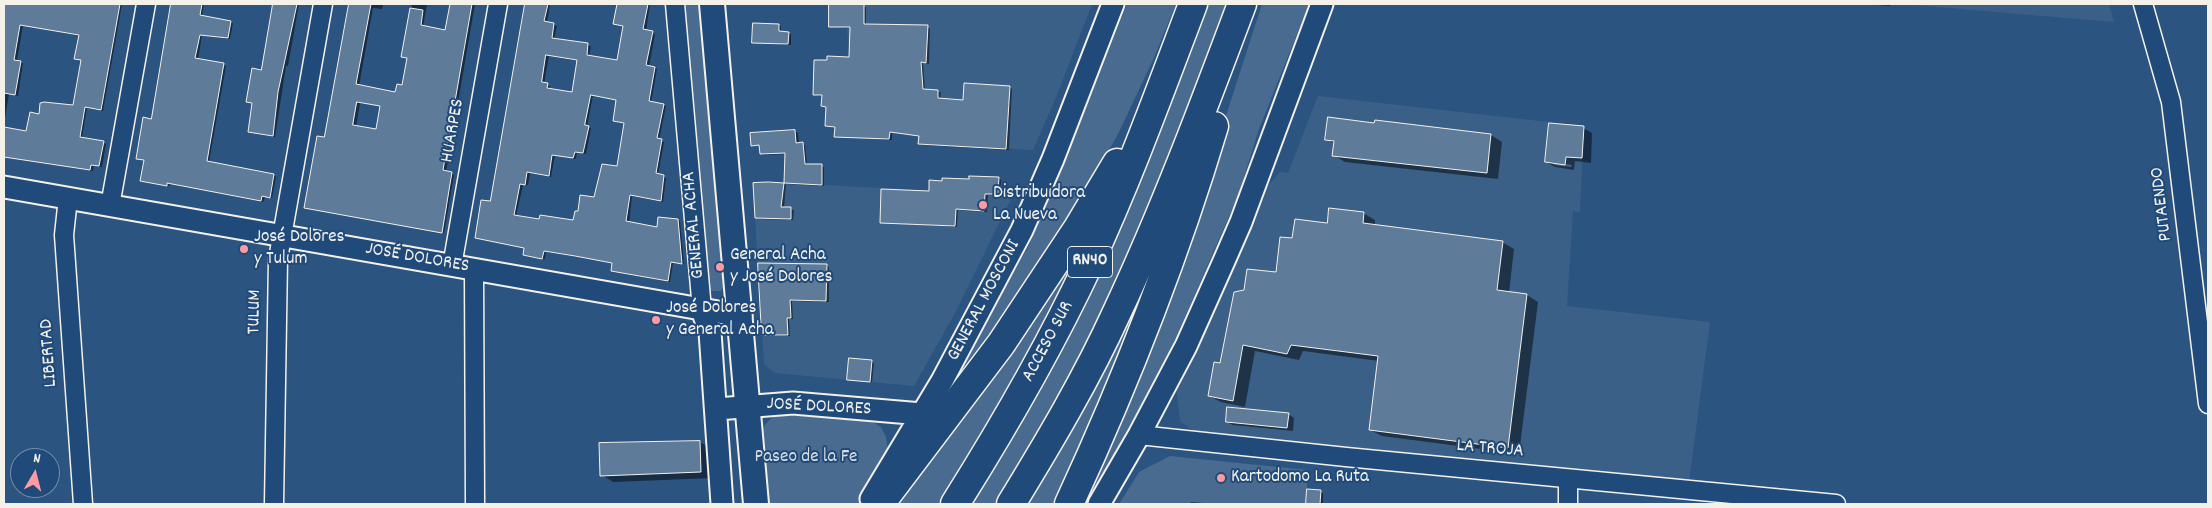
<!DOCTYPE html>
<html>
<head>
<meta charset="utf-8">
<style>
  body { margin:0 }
  #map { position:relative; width:2212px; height:508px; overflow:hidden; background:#2c5481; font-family:Dekko,sans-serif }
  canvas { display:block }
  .frame { position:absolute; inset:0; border:5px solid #f4f1e8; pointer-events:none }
  .north { position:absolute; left:10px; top:448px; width:50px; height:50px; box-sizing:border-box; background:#1f4a7a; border:1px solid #748da6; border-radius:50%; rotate:8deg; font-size:14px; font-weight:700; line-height:20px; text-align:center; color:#f4f1e8 }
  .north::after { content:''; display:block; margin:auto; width:18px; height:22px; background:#ff9aa2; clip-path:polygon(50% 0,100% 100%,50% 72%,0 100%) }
</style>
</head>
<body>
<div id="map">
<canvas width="2212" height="508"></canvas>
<div class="frame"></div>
<div class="north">N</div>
</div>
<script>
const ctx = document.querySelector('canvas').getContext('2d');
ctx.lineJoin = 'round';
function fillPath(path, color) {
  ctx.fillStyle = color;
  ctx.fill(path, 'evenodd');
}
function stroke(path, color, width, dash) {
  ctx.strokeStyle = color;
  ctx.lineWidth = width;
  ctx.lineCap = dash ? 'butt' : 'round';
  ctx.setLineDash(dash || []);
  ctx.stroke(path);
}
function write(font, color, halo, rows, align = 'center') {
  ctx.font = font + ' Dekko,sans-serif';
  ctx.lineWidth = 4;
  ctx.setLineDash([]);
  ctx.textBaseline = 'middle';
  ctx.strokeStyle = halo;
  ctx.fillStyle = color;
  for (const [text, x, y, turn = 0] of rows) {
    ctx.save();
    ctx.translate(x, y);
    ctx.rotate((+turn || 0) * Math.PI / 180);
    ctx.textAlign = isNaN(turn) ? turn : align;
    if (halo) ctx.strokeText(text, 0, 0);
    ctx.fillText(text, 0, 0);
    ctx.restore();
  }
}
const built = new Path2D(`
  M845,4H1092L1057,95L1033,150L918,144L913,54L849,52Z
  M1903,4H2109L2114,22L1984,11Z
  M1318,96L1584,126L1580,212L1573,211L1567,306L1710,322L1689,482L1199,435L1180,421L1176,385L1259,196L1280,172L1288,173Z
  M769,182L1013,195L955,313L914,386L775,373L764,364L753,183Z`);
const green = new Path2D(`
  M683,4H701L727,282L721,291H707Z
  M1127,4H1176L1153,60L1119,132L1066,229L887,484L933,413L1028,247L1063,167Z
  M1207,4H1228L1180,131L1106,314L1000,504H968L1155,143Z
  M1262,4H1309L1259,129L1238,196L1158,378L1088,504H1078L1223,125Z
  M1181,199L1061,504H1028C1066,441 1103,378 1135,311C1152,275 1166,236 1181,199Z
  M1085,237C1043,330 991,417 938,504H889Z
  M780,412L868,419L881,427L886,437L888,450L877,474L858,504H768C763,488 756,444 763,428C767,421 773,417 780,412Z
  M1170,456L1308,470L1306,504H1119L1139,472Z`);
const shadow = new Path2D(`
  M4,4H122L103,111L87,108L82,138L106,144L102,167L94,165L93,171L4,156V129L27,133L40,115L74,107L82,61L76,58L80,36L23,25L17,61L23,63L18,96L9,94L4,124Z
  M172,4H204L202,17L233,23L230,39L202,35L198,60L226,66L209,162L274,175L276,177L272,198L265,197L263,202L170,183L169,186L144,182L145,160L137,158L152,120Z
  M274,4H299L288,66H286L275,137L249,131L253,103L247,101L262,71Z
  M350,4H383L382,9L373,8L359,86L396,93L403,86L408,58L403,56L412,4H427L423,27L446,31L451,4H475L446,172L454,175L444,233L308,208L325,139ZM360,103L381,106L377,131L356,127Z
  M527,4H550L547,23L557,26L554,39L588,45L591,46L589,56L618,62L625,26L615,23L618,4H650L646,31L655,34L649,67L657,69L651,103L666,106L659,140L664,142L658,175L666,178L663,202L632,196L629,223L658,228L677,220L680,221L684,264L673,263L670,282L615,272L612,270L613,263L579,257L546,252L545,259L527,256L524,255L525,248L491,202ZM549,56L578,61L573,94L549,89L550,86L544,84ZM593,95L617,100L614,121L625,124L618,168L595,199L579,213L574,221H540L516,216L523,185H528L530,173L551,177L555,155L576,159L577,152L586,154L591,128L587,127Z
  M830,4L866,7V25L930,28L929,64L923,63L925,90L941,92L940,100L964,101L1010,87L1012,89L1009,150L922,145L919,143L920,136L892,132V140L836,136V128L827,126V107L823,106V96L814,95L850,58L851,28L830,26Z
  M1864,4H1890V6Z
  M779,25L781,26V32L791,34V45L753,42Z
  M1376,121L1491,135L1502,142L1498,179L1345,162L1333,155L1335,144L1326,139L1375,124Z
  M1583,128L1592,133L1591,163L1575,161L1574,170L1555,167L1546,162ZM1554,162L1572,165L1571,167L1554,165Z
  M795,131L798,133L799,144L805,145L807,165L824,167V186L786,184L784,208L794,210L793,220L759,219L757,217L754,184H785L786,154L764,155L761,154V146L752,145L751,134Z
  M999,179L1001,180L1000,195H988L987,212L958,210L957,227L881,222L930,192L970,180Z
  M1363,213L1375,220V226L1502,242L1514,249L1509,293L1527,295L1538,302L1519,454L1382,436L1370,430L1379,361L1303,351L1299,360L1255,351L1245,407L1221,402L1209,396L1246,291L1277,273L1293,240L1328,224Z
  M759,264L827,266L829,267V302L792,301L793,319H789L790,336H766L764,334Z
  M871,361L874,363L872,382L848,379Z
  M1288,414L1294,418L1293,431L1233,425L1227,422Z
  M700,442L712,449L713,478L613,482L602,475Z
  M1308,490L1323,493V504H1307Z
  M1191,502L1204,503L1205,504H1189Z`);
const building = new Path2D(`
  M4,4H120L101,110L85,107L80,137L104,141L99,166L91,165L90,170L4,157V127L26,131L30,112L39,114L40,103L44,102L73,105L81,60L74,59L79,35L20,25L14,60L21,61L15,95L4,93Z
  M171,4H202L200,15L231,21L228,38L200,35L195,58L224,63L207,161L274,174L270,198L262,196L261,201L167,183V186L140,181L144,160L136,159L143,117L151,119Z
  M273,4H297L278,92L273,136L248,132L252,103L246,102L252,68L261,70Z
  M349,4H371L356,84L395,92L397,84L402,85L407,58L401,57L410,8L423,10L421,25L445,30L450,4H472L443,170L452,172L442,233L304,208L317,136L324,137ZM357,102L380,106L376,129L353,125Z
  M525,4H548L544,21L554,23L552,38L588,43L587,55L617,60L623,26L613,24L617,4H648L643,29L653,31L646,65L655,67L649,101L664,104L657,138L662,139L656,173L664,175L661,201L630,195L626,221L657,227L658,217L678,219L682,264L671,262L668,281L611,271L612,263L575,256L544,251L542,259L523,255L524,248L475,238L481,200L490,201ZM546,55L577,60L572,92L547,88L548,83L542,82ZM591,95L616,100L613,121L624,123L617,166L602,164L594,197L580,195L578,211H575L573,220L540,215L539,219L514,215L520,184L525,185L527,172L549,176L552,155L573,158L575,152L583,153L589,126L585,125Z
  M829,4H864V24L928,25L926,63L921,62L923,89L938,90V98L963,100L964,83L1010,86L1006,149L918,144L919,136L890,132L889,139L834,137L835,127L825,126L826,107L821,106L822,95H813L814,60H827V56L849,57L850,27H829Z
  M753,23L779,24V31L789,32L788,44L752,43Z
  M1328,117L1374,123L1375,120L1491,134L1487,173L1332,156L1334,141L1325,140Z
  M1549,123L1584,126L1582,158L1566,157L1565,165L1545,162Z
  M795,130L796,143L803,142L805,164H822V185L784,183L785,153L760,154L759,145L751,146L750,133Z
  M969,176L999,177L998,194H985L984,211L956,209L955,226L880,223L881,189L929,191V180L942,181V178L969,179Z
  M769,182L784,183L781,207H791V219L755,218L753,183Z
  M1329,208L1364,212L1363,223L1503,241L1497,290L1527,294L1508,448L1369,430L1378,356L1291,345L1287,354L1243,345L1233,401L1208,396L1214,362L1220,363L1234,292L1244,290L1247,269L1276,272L1280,237L1292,238L1295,219L1327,223Z
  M758,263L827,264L826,301L790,300L791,318H787L788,335H762Z
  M849,358L872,360L870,382L847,380Z
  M1227,407L1289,413L1287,428L1226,422Z
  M700,441L701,472L600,476L599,443Z
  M1307,489L1321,490L1320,504H1306Z`);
const minor = new Path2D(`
  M675,4L702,310
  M2143,4L2171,102L2208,404
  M68,198L64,235L83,504
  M110,206L146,4
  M452,266L498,4
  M474,270L475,504
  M1139,435L1346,457L1836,504
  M274,504L278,259L323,4
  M1568,504V479`);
const tertiary = new Path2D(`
  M4,187L741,316
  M702,310L710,332L722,504
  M717,409L793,403L922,414
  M871,499L942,381L1022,230L1053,159L1113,4
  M1099,504L1139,435L1186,346L1224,261L1241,222L1322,4`);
const secondary = new Path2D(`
  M712,4L756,504`);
const motorway = new Path2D(`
  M880,504L1001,344L1078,228L1117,163
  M955,504C1004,426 1050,347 1089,263C1128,179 1160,91 1193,4
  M1011,504C1049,442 1087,378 1117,312C1164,212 1203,108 1242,4
  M1069,504C1126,381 1175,256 1214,126`);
const markers = [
  [983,205,5,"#ff9aa2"],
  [244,249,5,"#ff9aa2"],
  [720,267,5,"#ff9aa2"],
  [656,320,5,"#ff9aa2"],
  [1221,478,5,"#ff9aa2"]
];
const shields = [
  [1090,262,45]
];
const shieldNames = [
  ["RN40",1090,262]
];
const streetNames = [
  ["HUARPES",454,131,-80],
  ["PUTAENDO",2163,204,-97],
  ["GENERAL ACHA",695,225,-95],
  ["JOSÉ DOLORES",417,259,10],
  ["GENERAL MOSCONI",985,301,-62],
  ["TULUM",256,312,-89],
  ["ACCESO SUR",1049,342,-62],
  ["LIBERTAD",50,353,-94],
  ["JOSÉ DOLORES",819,408,3],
  ["LA TROJA",1490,450,5]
];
const poiNames = [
  ["Distribuidora",993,194],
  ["La Nueva",993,216],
  ["José Dolores",254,238],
  ["y Tulum",254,260],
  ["General Acha",730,256],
  ["y José Dolores",730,278],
  ["José Dolores",666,309],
  ["y General Acha",666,331],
  ["Kartodomo La Ruta",1231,478]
];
const parkNames = [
  ["Paseo de la Fe",806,458]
];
fillPath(built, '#3b6088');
fillPath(green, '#496b90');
fillPath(shadow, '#0007');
fillPath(building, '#5e7b9a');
stroke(building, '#f4f1e8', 1);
stroke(minor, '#f4f1e8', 21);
stroke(tertiary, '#f4f1e8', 25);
stroke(secondary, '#f4f1e8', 28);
stroke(motorway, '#f4f1e8', 31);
stroke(minor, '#1f4a7a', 18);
stroke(tertiary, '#1f4a7a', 21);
stroke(secondary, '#1f4a7a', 24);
stroke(motorway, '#1f4a7a', 28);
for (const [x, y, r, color] of markers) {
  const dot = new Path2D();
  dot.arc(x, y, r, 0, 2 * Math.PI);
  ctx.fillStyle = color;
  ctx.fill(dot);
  stroke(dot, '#1f4a7a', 2);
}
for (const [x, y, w] of shields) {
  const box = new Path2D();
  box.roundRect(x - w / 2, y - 15.5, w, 31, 4);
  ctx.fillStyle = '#1f4a7a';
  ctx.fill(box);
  stroke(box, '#f4f1e8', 1);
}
write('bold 18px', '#f4f1e8', null, shieldNames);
write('19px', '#f4f1e8', '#1f4a7a', streetNames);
write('19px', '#f4f1e8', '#1f4a7a', poiNames, 'left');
write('19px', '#dadddb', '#1f4a7a', parkNames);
</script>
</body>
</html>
